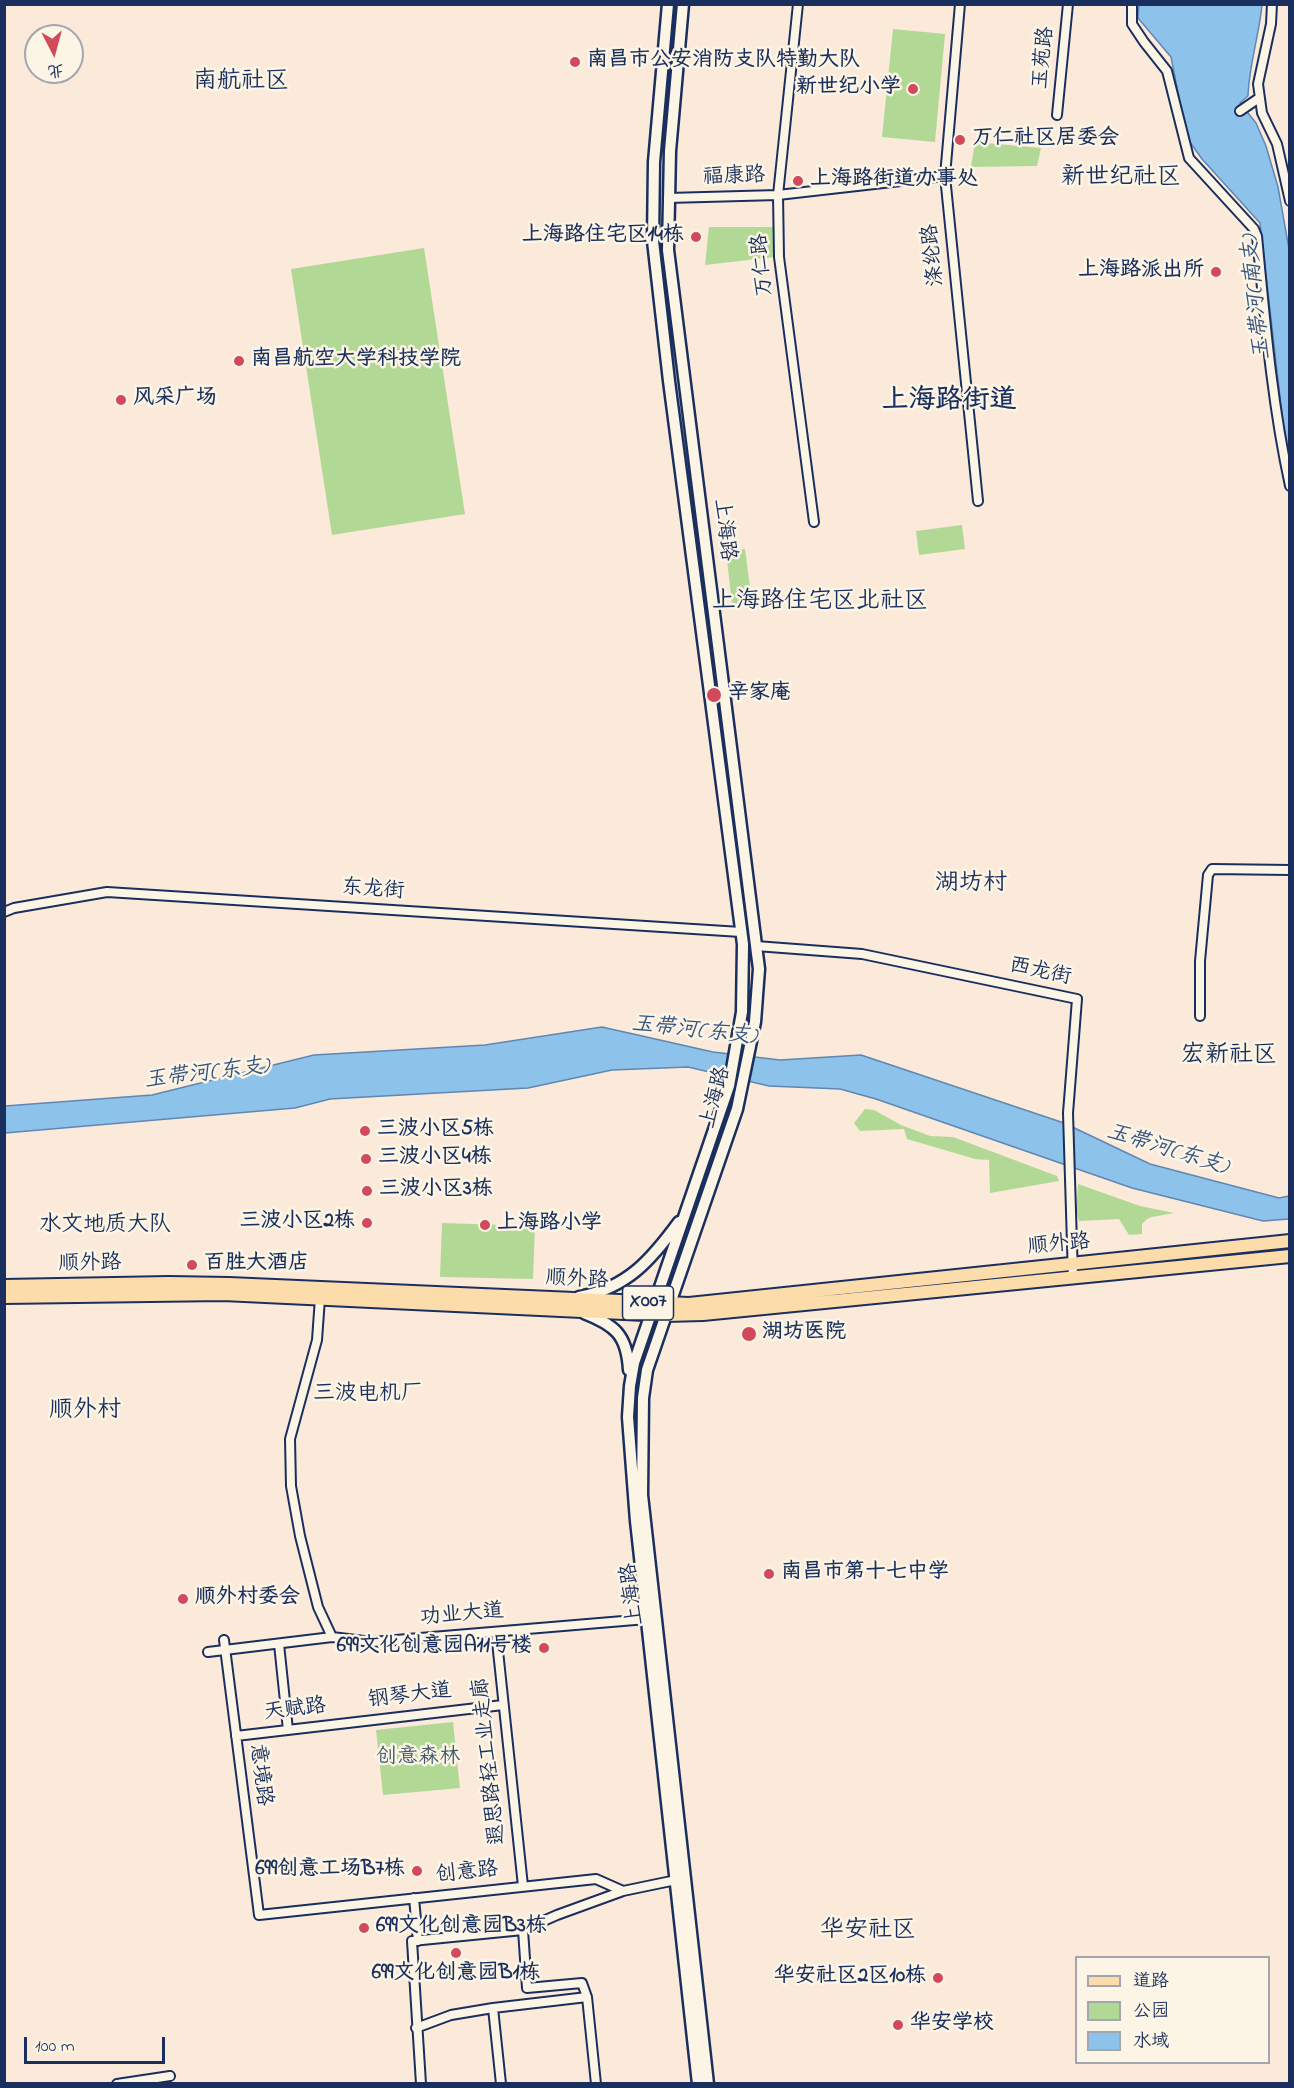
<!DOCTYPE html>
<html>
<head>
<meta charset="utf-8">
<style>
  body { margin:0 }
  #map { position:relative; width:1294px; height:2088px; overflow:hidden; background:#fbeada; font-family:"Indie Flower","LXGW WenKai TC",sans-serif }
  canvas { display:block }
  .frame { position:absolute; inset:0; border:6px solid #1b2f5e; pointer-events:none }
  .legend { position:absolute; left:1075px; top:1956px; width:195px; height:108px; box-sizing:border-box; background:#fcf5e5; border:2px solid #a2a6af; margin:0; padding:8px 10px; list-style:none; font-size:18px; color:#1b2f5e }
  .legend li { display:flex; align-items:center; gap:12px; height:30px }
  .legend b { width:30px; border:2px solid #a2a6af }
  .north { position:absolute; left:24px; top:24px; width:60px; height:60px; box-sizing:border-box; background:#fcf5e5; border:2px solid #a2a6af; border-radius:50%; rotate:174deg; font-size:16px; font-weight:700; line-height:24px; text-align:center; color:#1b2f5e }
  .north::after { content:''; display:block; margin:auto; width:21px; height:27px; background:#d1495b; clip-path:polygon(50% 0,100% 100%,50% 72%,0 100%) }
  .scale { position:absolute; left:24px; top:2037px; width:141px; height:27px; box-sizing:border-box; border:3px solid #1b2f5e; border-top:0; padding-left:8px; font-size:18px; line-height:21px; white-space:nowrap; color:#1b2f5e; -webkit-text-stroke:4px #fcf5e5; paint-order:stroke }
</style>
</head>
<body>
<div id="map">
<canvas width="1294" height="2088"></canvas>
<div class="frame"></div>
<ul class="legend">
<li><b style="height:8px;background:#fddcac"></b>道路</li>
<li><b style="height:16px;background:#b1d995"></b>公园</li>
<li><b style="height:16px;background:#8dc2ea"></b>水域</li>
</ul>
<div class="north">北</div>
<div class="scale">100 m</div>
</div>
<script>
const ctx = document.querySelector('canvas').getContext('2d');
ctx.lineJoin = 'round';
function fillPath(path, color) {
  ctx.fillStyle = color;
  ctx.fill(path, 'evenodd');
}
function stroke(path, color, width, dash) {
  ctx.strokeStyle = color;
  ctx.lineWidth = width;
  ctx.lineCap = dash ? 'butt' : 'round';
  ctx.setLineDash(dash || []);
  ctx.stroke(path);
}
function write(font, color, halo, rows, align = 'center') {
  ctx.font = font + ' "Indie Flower","LXGW WenKai TC",sans-serif';
  ctx.lineWidth = 5;
  ctx.setLineDash([]);
  ctx.textBaseline = 'middle';
  ctx.strokeStyle = halo;
  ctx.fillStyle = color;
  for (const [text, x, y, turn = 0] of rows) {
    ctx.save();
    ctx.translate(x, y);
    ctx.rotate((+turn || 0) * Math.PI / 180);
    ctx.textAlign = isNaN(turn) ? turn : align;
    if (halo) ctx.strokeText(text, 0, 0);
    ctx.fillText(text, 0, 0);
    ctx.restore();
  }
}
const green = new Path2D(`
  M893,29L945,34L935,142L882,137Z
  M975,142L1041,148L1037,166L971,167Z
  M709,227H774V257L705,265Z
  M424,248L465,514L332,535L291,269Z
  M962,525L965,549L919,555L916,531Z
  M745,549L752,602L732,604L726,551Z
  M865,1109L874,1110L901,1125L930,1136L953,1137L1057,1176L1059,1181L990,1193L989,1160L975,1159L907,1139L904,1129L860,1131L854,1123Z
  M1078,1184L1140,1206L1174,1213L1152,1217L1147,1219L1142,1224V1234L1129,1235L1119,1219L1079,1221L1076,1209Z
  M442,1223L535,1226L533,1279L440,1277Z
  M453,1722L460,1788L383,1795L376,1730Z`);
const water = new Path2D(`
  M1139,5H1262C1259,36 1249,65 1248,96L1240,103L1256,123L1266,146L1278,187L1289,249V476L1260,223L1202,159L1187,138L1171,57L1138,18Z
  M602,1027L713,1052L780,1060L861,1055L1064,1123L1150,1164L1279,1198L1289,1196V1219L1263,1221L1132,1188L876,1099L840,1089L769,1086L688,1067L612,1070L528,1088L330,1099L295,1108L5,1133V1106L152,1095L314,1055L485,1045Z`);
const street = new Path2D(`
  M798,4L778,195L779,257L814,522
  M960,4L945,176L978,501
  M1132,4V24L1144,42L1167,71L1189,158L1254,229L1257,236C1265,319 1272,404 1290,486
  M1272,4L1271,24L1258,84L1262,113L1277,144L1290,201
  M1240,111L1259,98
  M1057,115L1068,4
  M668,198L778,195L945,176
  M4,912L14,908L107,892L741,932
  M756,946L862,954L1077,999L1068,1113L1073,1277
  M1200,1016V961L1208,875L1212,869L1290,870
  M320,1298L317,1340L290,1439L291,1486L300,1536L318,1607L332,1637
  M496,1632L523,1886
  M224,1640L259,1915L596,1879L623,1891L676,1880
  M279,1644L288,1730
  M208,1652L332,1637L372,1642L647,1619
  M236,1736L503,1705
  M414,1898L418,1941
  M523,1930L527,1988L582,1983L587,1997L596,2084
  M493,2008L501,2084
  M416,2028L451,2015L493,2008L587,1997
  M117,2084L170,2076
  M421,2084L412,1941L523,1930L557,1915L623,1891`);
const secondary = new Path2D(`
  M668,4L654,162L653,241L669,381L743,944L742,1012L729,1086L634,1363L630,1386L628,1417L636,1521L698,2084
  M683,4L670,151L668,250L759,969L755,1022L737,1109L647,1370L643,1398L642,1495L708,2084
  M579,1297C627,1288 651,1260 679,1222
  M584,1313C615,1325 627,1335 629,1370`);
const primary = new Path2D(`
  M4,1286L169,1283L229,1284L689,1304L1290,1241
  M4,1297L223,1294L666,1315L703,1314L1290,1256`);
const markers = [
  [575,62,6,"#d1495b"],
  [913,89,6,"#d1495b"],
  [960,140,6,"#d1495b"],
  [798,181,6,"#d1495b"],
  [696,237,6,"#d1495b"],
  [1216,272,6,"#d1495b"],
  [239,361,6,"#d1495b"],
  [121,400,6,"#d1495b"],
  [714,695,8,"#d1495b"],
  [365,1131,6,"#d1495b"],
  [366,1159,6,"#d1495b"],
  [367,1191,6,"#d1495b"],
  [367,1223,6,"#d1495b"],
  [485,1225,6,"#d1495b"],
  [192,1265,6,"#d1495b"],
  [749,1334,8,"#d1495b"],
  [769,1574,6,"#d1495b"],
  [183,1599,6,"#d1495b"],
  [544,1648,6,"#d1495b"],
  [417,1871,6,"#d1495b"],
  [364,1928,6,"#d1495b"],
  [456,1953,6,"#d1495b"],
  [938,1978,6,"#d1495b"],
  [898,2025,6,"#d1495b"]
];
const shields = [
  [648,1303,51]
];
const shieldNames = [
  ["X007",648,1303]
];
const streetNames = [
  ["玉苑路",1045,58,-84],
  ["福康路",734,178,-2],
  ["涤纶路",935,255,-96],
  ["万仁路",764,265,-95],
  ["上海路",723,530,83],
  ["东龙街",373,891,4],
  ["西龙街",1040,973,12],
  ["上海路",717,1098,-75],
  ["顺外路",1059,1246,-5],
  ["顺外路",90,1265,-1],
  ["顺外路",577,1281,3],
  ["上海路",634,1594,-97],
  ["功业大道",462,1616,-5],
  ["钢琴大道",410,1697,-7],
  ["天赋路",295,1711,-7],
  ["遐思路轻工业走廊",491,1761,-96],
  ["意境路",259,1775,83],
  ["创意路",467,1874,-6]
];
const poiNames = [
  ["南昌市公安消防支队特勤大队",587,62],
  ["新世纪小学",901,89,"right"],
  ["万仁社区居委会",972,140],
  ["上海路街道办事处",810,181],
  ["上海路住宅区14栋",684,237,"right"],
  ["上海路派出所",1204,272,"right"],
  ["南昌航空大学科技学院",251,361],
  ["风采广场",133,400],
  ["辛家庵",728,695],
  ["三波小区5栋",377,1131],
  ["三波小区4栋",378,1159],
  ["三波小区3栋",379,1191],
  ["三波小区2栋",355,1223,"right"],
  ["上海路小学",497,1225],
  ["百胜大酒店",204,1265],
  ["湖坊医院",762,1334],
  ["南昌市第十七中学",781,1574],
  ["顺外村委会",195,1599],
  ["699文化创意园A11号楼",532,1648,"right"],
  ["699创意工场B7栋",405,1871,"right"],
  ["699文化创意园B3栋",376,1928],
  ["699文化创意园B1栋",456,1975,"center"],
  ["华安社区2区10栋",926,1978,"right"],
  ["华安学校",910,2025]
];
const parkNames = [
  ["创意森林",418,1759]
];
const waterNames = [
  ["玉带河(南支)",1258,297,-96],
  ["玉带河(东支)",694,1032,6],
  ["玉带河(东支)",207,1075,-7],
  ["玉带河(东支)",1167,1151,17]
];
const neighbourhoodNames = [
  ["水文地质大队",105,1226],
  ["三波电机厂",368,1395]
];
const quarterNames = [
  ["南航社区",241,83],
  ["新世纪社区",1121,179],
  ["上海路住宅区北社区",820,603],
  ["湖坊村",971,885],
  ["宏新社区",1229,1057],
  ["顺外村",85,1412],
  ["华安社区",868,1932]
];
const districtNames = [
  ["上海路街道",949,403]
];
fillPath(green, '#b1d995');
fillPath(water, '#8dc2ea');
stroke(water, '#5f87b2', 1.5);
stroke(street, '#1b2f5e', 12);
stroke(secondary, '#1b2f5e', 15);
stroke(primary, '#1b2f5e', 16);
stroke(street, '#fcf5e5', 8);
stroke(secondary, '#fcf5e5', 10);
stroke(primary, '#fddcac', 12);
for (const [x, y, r, color] of markers) {
  const dot = new Path2D();
  dot.arc(x, y, r, 0, 2 * Math.PI);
  ctx.fillStyle = color;
  ctx.fill(dot);
  stroke(dot, '#fcf5e5', 2);
}
for (const [x, y, w] of shields) {
  const box = new Path2D();
  box.roundRect(x - w / 2, y - 17, w, 34, 4.5);
  ctx.fillStyle = '#fcf5e5';
  ctx.fill(box);
  stroke(box, '#1b2f5e', 1.5);
}
write('bold 20px', '#1b2f5e', null, shieldNames);
write('21px', '#1b2f5e', '#fcf5e5', streetNames);
write('bold 21px', '#1b2f5e', '#fcf5e5', poiNames, 'left');
write('21px', '#405a6c', '#fcf5e5', parkNames);
write('italic 22px', '#385481', '#fcf5e5', waterNames);
write('22px', '#1b2f5e', '#fcf5e5', neighbourhoodNames);
write('24px', '#1b2f5e', '#fcf5e5', quarterNames);
write('bold 27px', '#1b2f5e', '#fcf5e5', districtNames);
</script>
</body>
</html>
